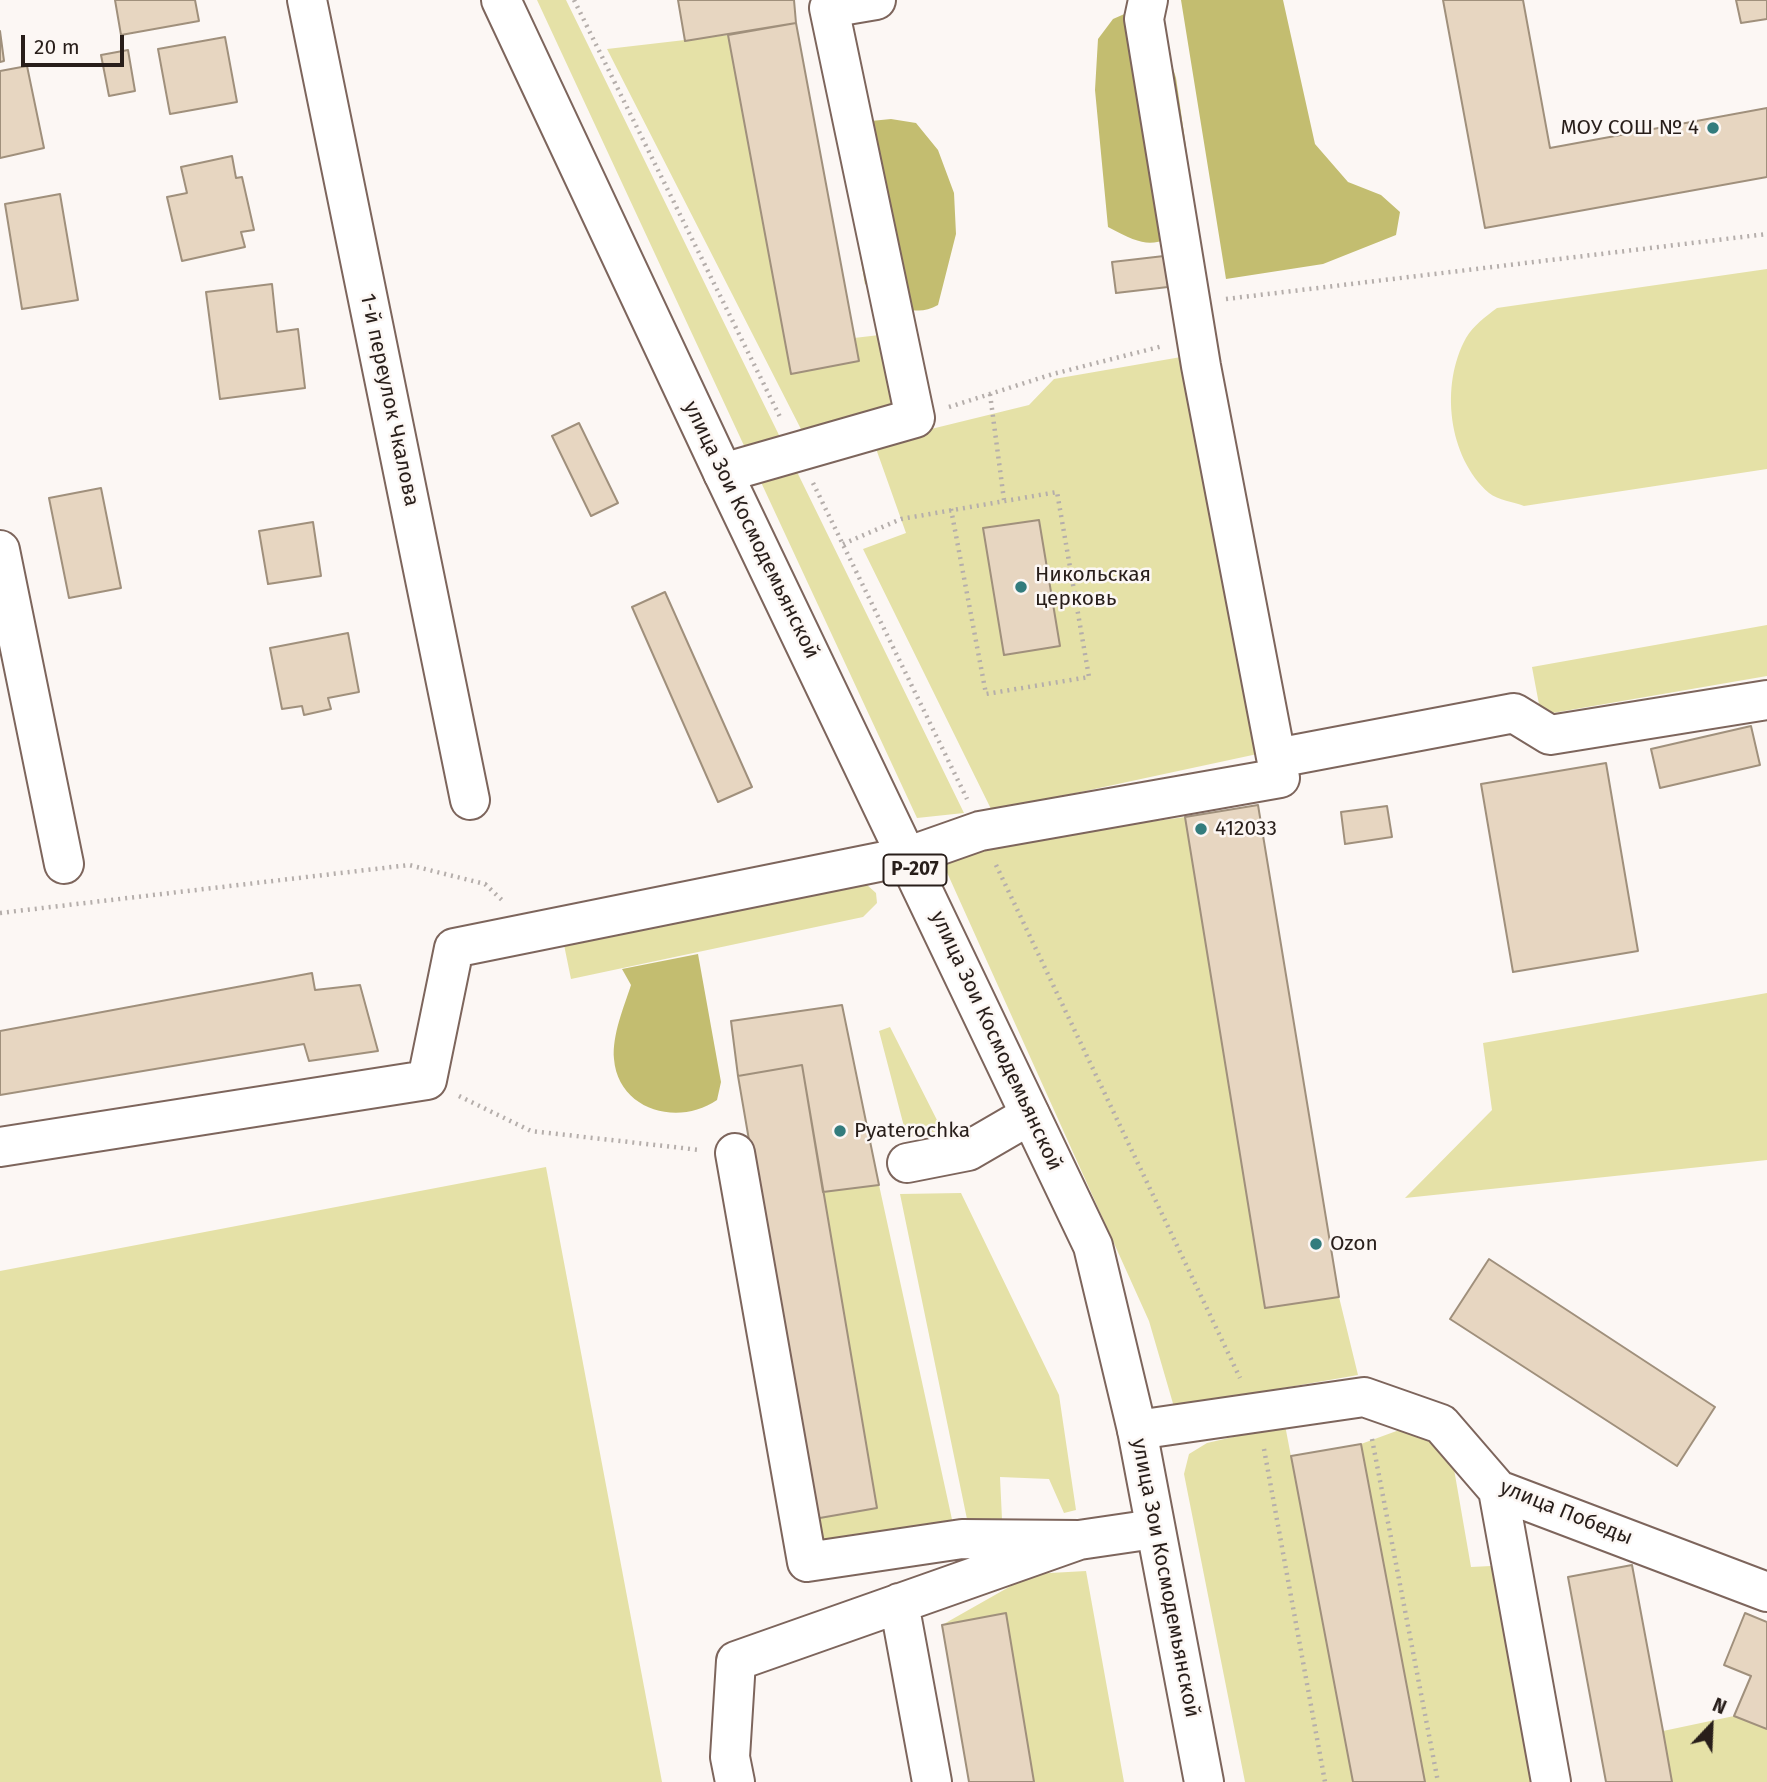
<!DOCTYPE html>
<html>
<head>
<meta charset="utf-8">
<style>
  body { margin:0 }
  #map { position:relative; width:1767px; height:1782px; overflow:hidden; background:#fcf7f4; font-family:"Fira Sans",sans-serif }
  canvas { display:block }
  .north { position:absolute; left:1676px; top:1691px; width:70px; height:70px; -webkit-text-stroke:5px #fcf7f4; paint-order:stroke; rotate:23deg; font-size:19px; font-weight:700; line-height:28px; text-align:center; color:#281e1a }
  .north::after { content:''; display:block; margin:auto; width:24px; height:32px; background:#281e1a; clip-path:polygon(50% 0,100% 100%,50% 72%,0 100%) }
  .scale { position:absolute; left:21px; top:35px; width:103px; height:32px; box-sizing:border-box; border:4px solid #281e1a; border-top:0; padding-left:9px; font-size:21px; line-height:24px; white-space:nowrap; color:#281e1a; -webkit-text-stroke:5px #fcf7f4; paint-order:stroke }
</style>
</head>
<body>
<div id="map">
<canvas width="1767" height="1782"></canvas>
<div class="north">N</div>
<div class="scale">20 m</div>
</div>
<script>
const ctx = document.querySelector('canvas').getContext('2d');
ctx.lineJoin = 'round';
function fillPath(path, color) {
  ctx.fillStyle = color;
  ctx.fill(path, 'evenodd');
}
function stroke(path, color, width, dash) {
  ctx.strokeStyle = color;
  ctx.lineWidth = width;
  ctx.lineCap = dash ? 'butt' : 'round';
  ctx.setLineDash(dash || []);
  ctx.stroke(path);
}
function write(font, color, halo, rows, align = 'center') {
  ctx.font = font + ' "Fira Sans",sans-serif';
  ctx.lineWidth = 5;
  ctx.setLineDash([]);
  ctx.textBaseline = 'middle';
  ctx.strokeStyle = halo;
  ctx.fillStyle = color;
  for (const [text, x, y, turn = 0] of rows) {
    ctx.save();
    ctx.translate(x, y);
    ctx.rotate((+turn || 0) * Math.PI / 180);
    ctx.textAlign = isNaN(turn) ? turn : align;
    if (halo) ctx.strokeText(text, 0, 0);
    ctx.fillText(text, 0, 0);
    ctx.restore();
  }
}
const green = new Path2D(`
  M537,0H566L964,813L917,818Z
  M728,35L791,374L859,361L854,338L888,334L904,412L804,435L607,49Z
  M1767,269V469L1524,506C1514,502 1498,500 1489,493C1448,457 1440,385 1466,338C1474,325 1485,317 1497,308Z
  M1181,357L1262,753L992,811L863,549L906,533L874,443L1029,405L1054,379Z
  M1767,625V676L1541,715L1532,667Z
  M1185,817L1265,1308L1339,1297L1358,1375L1174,1407L1149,1321L945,868L954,853L986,844Z
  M866,884L876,893L877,903L863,917L571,979L562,935Z
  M1767,993V1160L1405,1198L1492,1110L1483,1043Z
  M890,1027L942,1130L907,1138L879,1031Z
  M546,1167L662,1782H0V1271Z
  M879,1185L953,1524L821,1551L814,1519L877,1507L823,1192Z
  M961,1193L1059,1395L1076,1510L1064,1513L1049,1479L1000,1477L1002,1519L968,1524L900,1194Z
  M1285,1425L1353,1782H1245L1184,1474L1189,1454L1207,1443Z
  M1402,1429L1450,1446L1471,1567L1511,1565L1551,1782H1425L1361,1444Z
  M1086,1571L1124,1782H1034L1006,1613L942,1625L1032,1574Z
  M1734,1716L1767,1729V1782H1672L1663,1731Z`);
const forest = new Path2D(`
  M1181,0H1283L1315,144L1348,182L1381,195L1400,212L1396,235L1323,264L1226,279Z
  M1129,12L1163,37L1176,78L1195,209L1193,229C1152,246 1149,249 1108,227L1095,90L1098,39L1113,19Z
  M891,119L916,123L938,150L954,193L956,234L938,305C910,321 889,299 865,284L847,180L871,121Z
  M698,954L721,1082L717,1100C678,1127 618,1110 614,1059C612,1035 624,1007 631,985L622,969Z`);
const building = new Path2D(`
  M115,0H195L199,21L121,35Z
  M678,0H794L796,23L685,41Z
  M1443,0H1523L1550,148L1767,108V177L1485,228Z
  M1736,0H1767V19L1741,23Z
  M796,23L859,361L791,374L728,35Z
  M0,31L4,61L0,62Z
  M225,37L237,102L170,114L158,49Z
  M128,50L135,91L109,96L101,55Z
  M27,66L44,148L0,158V71Z
  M232,156L236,178L242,177L254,230L241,232L245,247L182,261L167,197L187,193L181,167Z
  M60,194L78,300L22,309L5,204Z
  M1164,256L1168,287L1116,293L1112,262Z
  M272,284L277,332L298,329L305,388L220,399L206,292Z
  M579,423L618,503L591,516L552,436Z
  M101,488L121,588L69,598L49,498Z
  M1039,520L1060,646L1004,655L983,528Z
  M313,522L321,576L268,584L259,531Z
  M665,592L752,787L718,802L632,607Z
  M348,633L359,692L328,698L331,709L304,715L302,706L282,709L270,648Z
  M1751,726L1760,765L1660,788L1651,749Z
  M1606,763L1638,951L1513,972L1481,784Z
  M1258,805L1339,1297L1265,1308L1185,817Z
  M1387,806L1392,837L1345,844L1341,812Z
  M312,973L315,990L360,985L378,1051L309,1061L304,1044L0,1095V1031Z
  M842,1005L879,1185L823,1192L802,1065L738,1076L731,1021Z
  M802,1065L877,1508L814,1519L738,1076Z
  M1489,1259L1715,1407L1677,1466L1450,1319Z
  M1361,1444L1425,1782H1353L1291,1456Z
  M1632,1565L1663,1731L1672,1782H1606L1568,1577Z
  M1006,1613L1034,1782H969L942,1625Z
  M1745,1613L1767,1622V1729L1734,1716L1751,1676L1724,1665Z`);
const path = new Path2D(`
  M574,0L781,419
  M1226,299L1767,234
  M990,394L1004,500
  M949,407L1053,374L1163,346
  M813,483L967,799
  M843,544L901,519L1057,492L1089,677L986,694L951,509
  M996,865L1240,1378
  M0,913L409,865L485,884L504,902
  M459,1096L531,1131L700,1150
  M1372,1439L1438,1782
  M1264,1449L1325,1782`);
const minor = new Path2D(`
  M307,0L470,800
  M723,473L915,418L829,8L876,0
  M0,550L64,864
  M1277,758L1514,713L1550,735L1767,700
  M0,1147L427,1080L454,948L909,856L980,831L1280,778L1201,366L1144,19L1148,0
  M735,1153L807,1562L962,1539L1079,1540
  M907,1163L968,1151L1030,1115
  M1137,1430L1364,1397L1441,1424L1498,1490L1767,1592
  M1498,1490L1551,1782
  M899,1603L932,1782
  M735,1782L730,1757L736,1661L1079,1540L1154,1529`);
const major = new Path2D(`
  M501,0L723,473L1093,1246L1137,1430L1204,1782`);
const markers = [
  [1713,128,7,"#337c7d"],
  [1021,587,7,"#337c7d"],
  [1201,829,7,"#337c7d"],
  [840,1131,7,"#337c7d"],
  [1316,1244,7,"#337c7d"]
];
const shields = [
  [915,870,63]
];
const shieldNames = [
  ["Р-207",915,870]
];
const poiNames = [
  ["МОУ СОШ № 4",1699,128,"right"],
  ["Никольская",1035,575],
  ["церковь",1035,599],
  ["412033",1215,829],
  ["Pyaterochka",854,1131],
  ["Ozon",1330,1244]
];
const streetNames = [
  ["1-й переулок Чкалова",389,400,78],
  ["улица Зои Космодемьянской",751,530,64],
  ["улица Зои Космодемьянской",996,1041,65],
  ["улица Победы",1566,1513,22],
  ["улица Зои Космодемьянской",1165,1578,79]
];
fillPath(green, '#e5e1a7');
fillPath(forest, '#c3bd70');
fillPath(building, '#e7d6c1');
stroke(building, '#a0907c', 2);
stroke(minor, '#7d655c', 42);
stroke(major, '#7d655c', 42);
stroke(path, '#b5aeab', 4.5, [2, 5]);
stroke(minor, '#fff', 38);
stroke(major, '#fff', 38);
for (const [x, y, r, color] of markers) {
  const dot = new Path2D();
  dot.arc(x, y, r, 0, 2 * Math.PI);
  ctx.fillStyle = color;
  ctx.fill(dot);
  stroke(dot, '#fcf7f4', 2.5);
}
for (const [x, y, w] of shields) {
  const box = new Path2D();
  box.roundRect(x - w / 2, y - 15.5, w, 31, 5);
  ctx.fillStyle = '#fcf7f4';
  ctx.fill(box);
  stroke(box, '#281e1a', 2);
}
write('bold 19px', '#281e1a', null, shieldNames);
write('21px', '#281e1a', '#fcf7f4', poiNames, 'left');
write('21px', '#281e1a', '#fcf7f4', streetNames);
</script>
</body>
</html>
